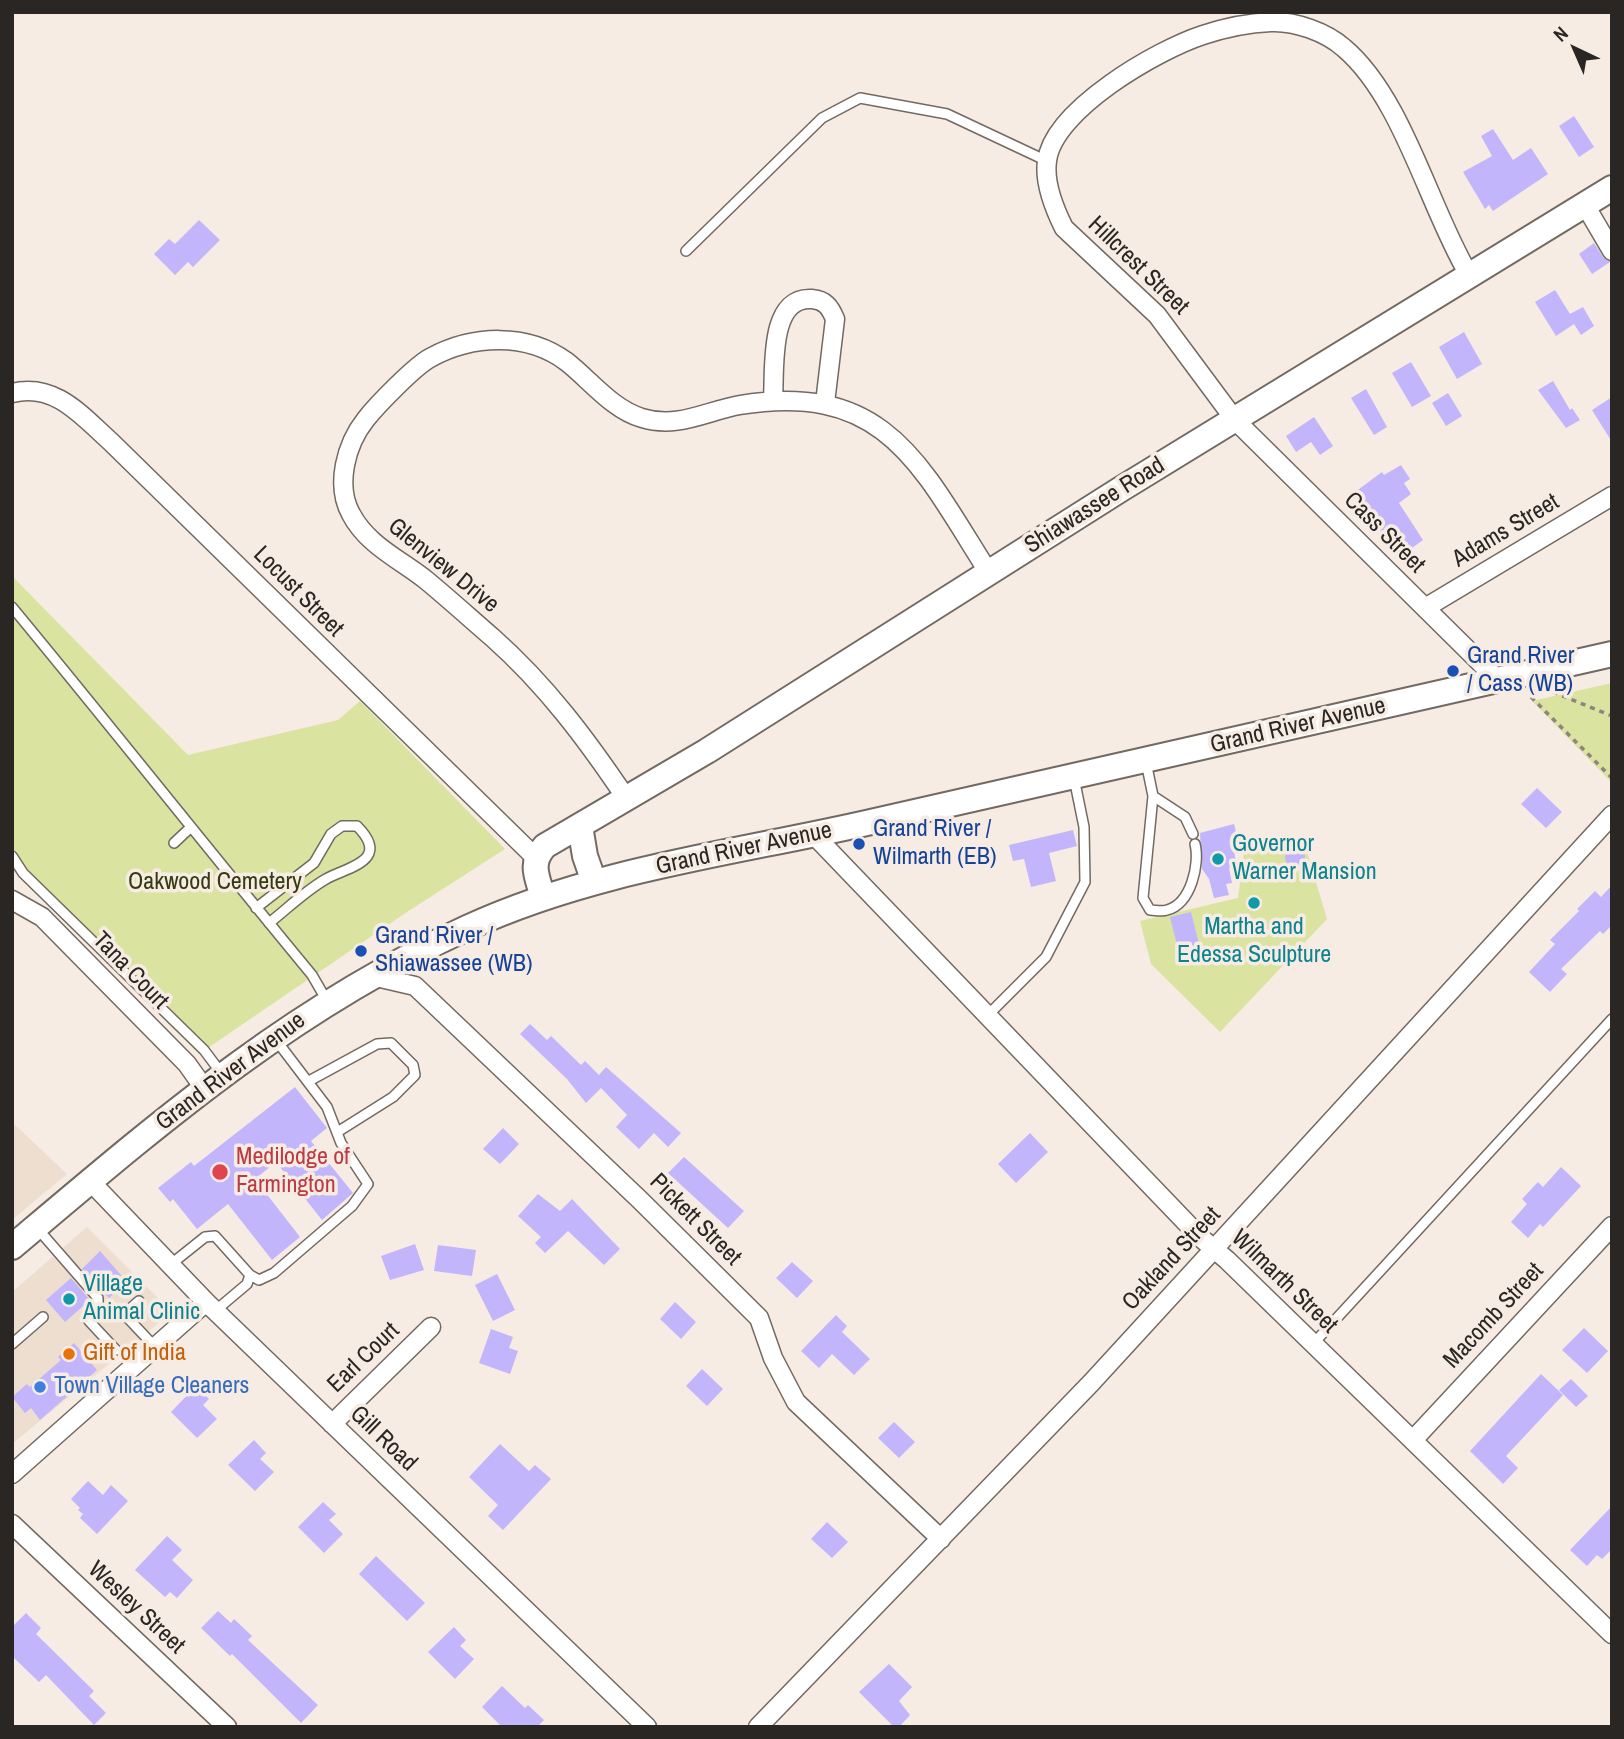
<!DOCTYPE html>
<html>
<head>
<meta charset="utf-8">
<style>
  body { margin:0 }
  #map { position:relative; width:1624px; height:1739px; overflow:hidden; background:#f6ece3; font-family:"Archivo Narrow",sans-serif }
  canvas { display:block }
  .frame { position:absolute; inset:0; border:14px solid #2a2623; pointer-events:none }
  .north { position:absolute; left:1540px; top:14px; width:70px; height:70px; -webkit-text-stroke:5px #f6ece3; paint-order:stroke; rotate:316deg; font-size:19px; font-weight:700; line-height:28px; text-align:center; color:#2a2623 }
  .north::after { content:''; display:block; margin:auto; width:24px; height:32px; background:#2a2623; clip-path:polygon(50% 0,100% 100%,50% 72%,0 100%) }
</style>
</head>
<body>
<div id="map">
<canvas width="1624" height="1739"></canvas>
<div class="frame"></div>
<div class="north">N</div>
</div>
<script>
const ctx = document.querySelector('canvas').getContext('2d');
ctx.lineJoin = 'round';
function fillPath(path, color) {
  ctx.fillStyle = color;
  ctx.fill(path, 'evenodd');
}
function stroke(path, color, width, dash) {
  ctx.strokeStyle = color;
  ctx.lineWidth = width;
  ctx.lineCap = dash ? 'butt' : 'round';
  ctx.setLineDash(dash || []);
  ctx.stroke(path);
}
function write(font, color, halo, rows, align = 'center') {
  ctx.font = font + ' "Archivo Narrow",sans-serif';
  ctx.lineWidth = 7;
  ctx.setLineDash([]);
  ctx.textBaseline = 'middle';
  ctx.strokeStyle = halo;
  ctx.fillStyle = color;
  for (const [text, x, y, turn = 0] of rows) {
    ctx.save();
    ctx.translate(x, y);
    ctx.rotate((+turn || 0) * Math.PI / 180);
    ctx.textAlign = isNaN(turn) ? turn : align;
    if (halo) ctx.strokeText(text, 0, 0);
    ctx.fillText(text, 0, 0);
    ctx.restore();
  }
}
const built = new Path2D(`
  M12,1122L67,1174L12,1220Z
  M87,1227L172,1312L12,1444V1292Z`);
const green = new Path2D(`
  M12,576L188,755L338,720L360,701L505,849L407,912L199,1054L12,869Z
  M1612,683V783L1532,701Z
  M1302,835L1327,919L1220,1032L1151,964L1140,921L1238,898L1244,852Z`);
const building = new Path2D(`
  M1574,116L1594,147L1579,157L1559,126Z
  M1493,129L1513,160L1531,148L1548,174L1493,211L1489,205L1485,209L1463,172L1492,156L1481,136Z
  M199,220L220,240L193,267L188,262L175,275L154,254L169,239L175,244Z
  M1594,243L1603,257L1610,262L1592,274L1579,254Z
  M1555,290L1570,314L1583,307L1594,326L1581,335L1574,324L1556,336L1535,302Z
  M1464,332L1482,364L1457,379L1439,347Z
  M1411,362L1431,396L1412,407L1392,373Z
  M1553,381L1570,410L1572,408L1580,420L1566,428L1538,390Z
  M1366,389L1387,427L1374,435L1351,398Z
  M1448,393L1462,416L1446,426L1432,403Z
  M1612,397V442L1592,410Z
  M1314,417L1333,446L1320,455L1311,442L1296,452L1286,436Z
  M1401,465L1410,479L1404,483L1411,494L1399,503L1423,540L1398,558L1355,492L1382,472L1384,475Z
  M1537,788L1562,812L1546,828L1521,804Z
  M1234,824L1241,851L1234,852L1237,866L1229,868L1232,883L1226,884L1229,895L1214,898L1209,879L1202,869L1200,833Z
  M1073,830L1077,846L1049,853L1056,881L1031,887L1024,859L1013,861L1009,845Z
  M1285 857a10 10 0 1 1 20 0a10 10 0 1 1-20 0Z
  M1612,885V925L1603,934L1600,931L1561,969L1567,974L1550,992L1529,972L1555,944L1550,940L1579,911L1577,909L1595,891L1601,897Z
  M1191,912L1199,944L1178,949L1170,917Z
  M530,1024L547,1040L551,1036L581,1065L585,1061L599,1075L606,1067L681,1133L668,1147L654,1133L639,1149L616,1127L627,1115L601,1088L586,1103L567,1079L520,1034Z
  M295,1087L327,1128L311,1141L353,1193L322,1220L276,1162L255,1179L300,1237L272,1260L228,1204L197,1229L173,1199L170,1202L158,1188L191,1162L194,1166Z
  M503,1128L519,1144L500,1164L483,1149Z
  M1030,1133L1048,1152L1016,1183L998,1164Z
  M684,1157L744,1211L728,1228L668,1173Z
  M1561,1167L1581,1186L1543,1227L1540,1224L1528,1238L1511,1222L1527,1204L1522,1199L1538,1182L1543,1187Z
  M538,1194L560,1211L572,1199L620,1249L604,1265L568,1231L545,1253L535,1243L541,1237L518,1216Z
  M415,1244L424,1270L390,1280L381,1256Z
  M438,1245L476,1250L472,1276L434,1271Z
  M100,1251L127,1282L109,1298L82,1269Z
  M792,1262L813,1281L797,1298L776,1278Z
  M497,1274L515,1310L493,1321L475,1285Z
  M71,1278L90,1300L65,1322L46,1300Z
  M675,1302L696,1322L681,1339L660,1319Z
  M836,1315L847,1326L842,1332L870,1359L854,1375L832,1354L819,1368L801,1351Z
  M1584,1328L1608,1351L1587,1373L1562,1350Z
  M491,1329L513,1337L509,1348L518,1351L510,1374L479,1363Z
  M74,1343L97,1370L40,1420L31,1408L25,1413L12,1397L27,1384L30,1387L61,1360L58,1357Z
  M702,1369L723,1389L707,1406L686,1386Z
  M1541,1374L1563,1395L1506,1456L1518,1468L1503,1484L1470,1451Z
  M1571,1379L1588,1396L1576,1407L1559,1390Z
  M196,1386L209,1399L203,1405L217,1419L197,1438L171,1412Z
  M894,1422L915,1442L899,1458L878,1438Z
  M254,1440L266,1453L260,1459L274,1472L255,1491L228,1465Z
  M500,1444L529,1471L535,1465L551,1479L503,1530L488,1516L498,1505L469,1477Z
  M88,1481L103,1495L111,1485L128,1501L97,1534L80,1518L83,1514L78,1510L80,1508L71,1499Z
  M323,1502L336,1514L329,1520L343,1534L324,1553L298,1527Z
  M1612,1506V1549L1602,1559L1597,1555L1587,1566L1570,1550Z
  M827,1522L848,1542L832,1558L811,1539Z
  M167,1536L182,1550L172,1560L193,1580L177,1598L170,1592L165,1597L135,1570Z
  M376,1556L425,1603L407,1621L359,1574Z
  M218,1611L231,1623L234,1619L252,1636L248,1640L318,1705L301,1723L232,1654L230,1656L201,1628Z
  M26,1613L41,1628L36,1634L94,1691L89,1696L106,1713L94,1725L46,1675L39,1682L12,1656V1627Z
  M454,1627L466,1640L460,1646L474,1659L455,1679L428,1652Z
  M889,1664L912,1687L899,1701L910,1715L899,1727H894L859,1692Z
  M502,1686L525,1708L528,1705L544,1720L537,1727H502L482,1707Z`);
const path = new Path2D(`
  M1553,692L1612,716
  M1531,697L1612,778`);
const lane = new Path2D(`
  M686,251L822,118L860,98L947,114L1047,161
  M12,607C113,729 211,853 312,975L327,1001
  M1146,762L1153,796L1143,898L1150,910C1155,910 1162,912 1167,910C1191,904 1200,864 1195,844
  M1153,796L1185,817L1193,834
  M174,843L190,828
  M12,856L23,873L204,1050L222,1074
  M256,908L314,863L331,834L342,826H357C392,861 347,867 326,879C305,891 287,909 269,923
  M988,1015L1046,957L1085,882L1084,827L1074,778
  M309,1081L377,1044L391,1043L413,1065L415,1075L393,1097L339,1131
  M37,1228L98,1298V1312L89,1321L116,1350
  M170,1265L205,1237L215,1236L250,1275L247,1284L215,1311
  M250,1275L259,1280L274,1273L352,1206L368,1184L341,1143L327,1107L276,1040
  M139,1301L124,1314L155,1347
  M12,1344L43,1317
  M1313,1344L1612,1019`);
const street = new Path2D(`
  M1585,205L1612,251
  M1469,275C1429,208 1403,98 1344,48C1326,32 1295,21 1271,22C1248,23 1224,28 1203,35C1157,50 1053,110 1047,161C1044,182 1055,210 1064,228L1157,315L1235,420L1498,680
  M12,393C55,382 82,416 111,442L535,857
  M773,400C775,370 768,296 812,299C825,300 830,307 835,319L825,403
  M1425,608L1612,496
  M626,798C587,740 546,685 493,638C471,619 449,599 426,580C401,560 367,545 351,514C335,485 346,444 366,419C377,405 415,366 430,358C472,335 527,332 567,362C591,381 612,409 642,418C678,429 706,411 740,405C886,381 921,466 989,573
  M814,835L1201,1238L1227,1260L1612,1634
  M12,900L42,917L187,1064L204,1088
  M372,976L415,986L640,1200L759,1318L773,1358L796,1402L941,1539
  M90,1181L206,1302L647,1727
  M332,1424L431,1327
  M1413,1440L1612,1226
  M12,1474L206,1302
  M12,1524L227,1727
  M758,1727L1091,1383L1612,815`);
const secondary = new Path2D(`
  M580,826L585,856L594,882
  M543,897C537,877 529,863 545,846L707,751L1121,489L1612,188
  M12,1247C159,1123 290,1009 467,928C595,869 736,853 871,822C1118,767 1365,711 1612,654`);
const markers = [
  [1453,671,7,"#1a4fb4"],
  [859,844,7,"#1a4fb4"],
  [1218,859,7,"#0f9aa8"],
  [1254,903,7,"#0f9aa8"],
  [361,951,7,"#1a4fb4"],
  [220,1172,9,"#e0444e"],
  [69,1299,7,"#0f9aa8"],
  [69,1354,7,"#e8710a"],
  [40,1387,7,"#3f7fe0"]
];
const streetNames = [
  ["Hillcrest Street",1138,266,44],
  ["Shiawassee Road",1095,506,-32],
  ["Adams Street",1506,531,-31],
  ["Cass Street",1384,533,45],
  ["Glenview Drive",443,566,39],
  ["Locust Street",298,592,45],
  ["Grand River Avenue",1298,726,-13],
  ["Grand River Avenue",744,849,-12],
  ["Tana Court",130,971,46],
  ["Grand River Avenue",231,1072,-37],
  ["Pickett Street",695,1220,45],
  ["Oakland Street",1172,1259,-47],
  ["Wilmarth Street",1284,1282,44],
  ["Macomb Street",1494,1316,-47],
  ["Earl Court",364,1358,-44],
  ["Gill Road",383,1439,44],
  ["Wesley Street",136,1608,43]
];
const transitNames = [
  ["Grand River",1467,657],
  ["/ Cass (WB)",1467,685],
  ["Grand River /",873,830],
  ["Wilmarth (EB)",873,858],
  ["Grand River /",375,937],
  ["Shiawassee (WB)",375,965]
];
const cultureNames = [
  ["Governor",1232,845],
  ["Warner Mansion",1232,873],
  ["Martha and",1254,928,"center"],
  ["Edessa Sculpture",1254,956,"center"],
  ["Village",83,1285],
  ["Animal Clinic",83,1313]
];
const parkNames = [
  ["Oakwood Cemetery",215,883]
];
const healthNames = [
  ["Medilodge of",236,1158],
  ["Farmington",236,1186]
];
const foodNames = [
  ["Gift of India",83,1354]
];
const shopNames = [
  ["Town Village Cleaners",54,1387]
];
fillPath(built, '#eedecf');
fillPath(green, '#dae3a0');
fillPath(building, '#c2b5fc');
stroke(lane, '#726961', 12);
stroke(street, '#726961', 21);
stroke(secondary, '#726961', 28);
stroke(path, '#8c857f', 3.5, [5, 5]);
stroke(lane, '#fff', 9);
stroke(street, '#fff', 18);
stroke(secondary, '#fff', 24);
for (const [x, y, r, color] of markers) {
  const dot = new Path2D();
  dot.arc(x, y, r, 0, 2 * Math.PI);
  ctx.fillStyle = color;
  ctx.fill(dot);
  stroke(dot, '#f6ece3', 2.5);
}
write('24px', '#2a2623', '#f6ece3', streetNames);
write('24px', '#164399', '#f6ece3', transitNames, 'left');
write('24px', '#0d838f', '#f6ece3', cultureNames, 'left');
write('24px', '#353a10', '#f6ece3', parkNames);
write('24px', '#be3a42', '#f6ece3', healthNames, 'left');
write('24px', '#c56008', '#f6ece3', foodNames, 'left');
write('24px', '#366cbe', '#f6ece3', shopNames, 'left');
</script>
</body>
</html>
